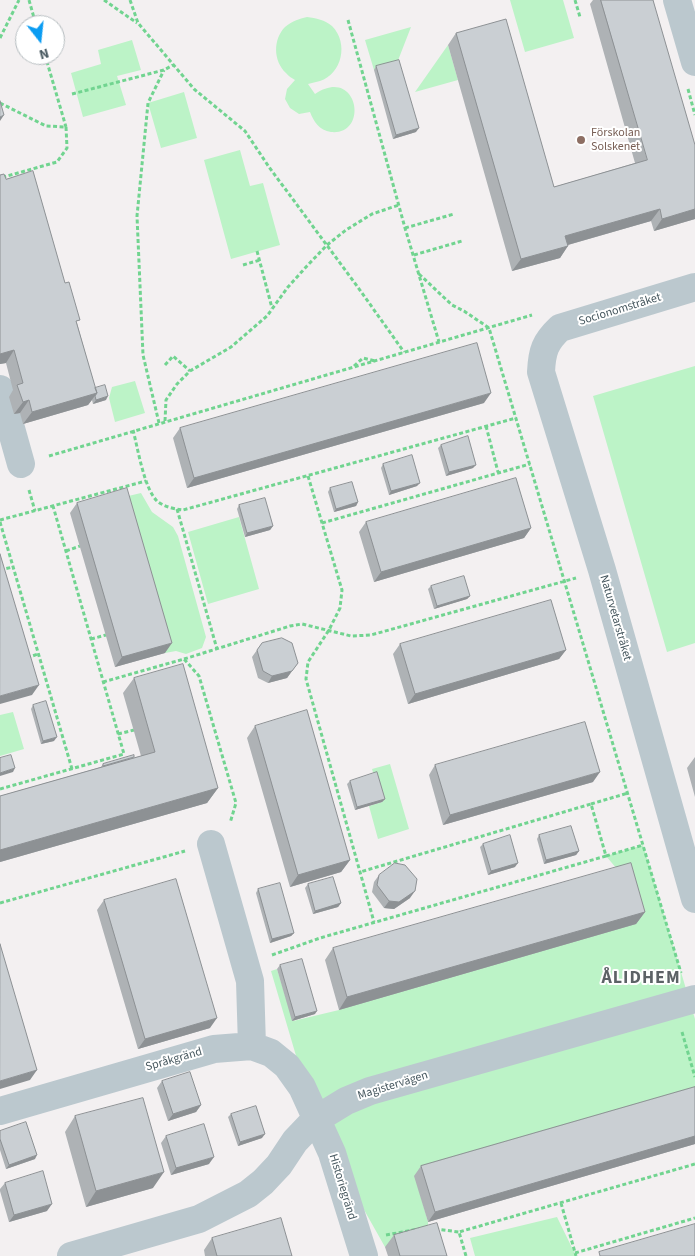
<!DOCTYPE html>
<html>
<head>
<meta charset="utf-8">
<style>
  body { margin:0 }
  #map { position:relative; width:695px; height:1256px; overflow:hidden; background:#f3f0f1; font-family:"Source Sans 3",sans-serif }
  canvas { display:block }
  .north { position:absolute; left:15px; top:15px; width:50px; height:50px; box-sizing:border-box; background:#fff; border:1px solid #b5bcbf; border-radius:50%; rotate:164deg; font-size:14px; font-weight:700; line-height:20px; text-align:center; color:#47585f }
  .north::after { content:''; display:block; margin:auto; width:18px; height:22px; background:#0b9cf2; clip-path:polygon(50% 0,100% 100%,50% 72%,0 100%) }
</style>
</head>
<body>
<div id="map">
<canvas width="695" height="1256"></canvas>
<div class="north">N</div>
</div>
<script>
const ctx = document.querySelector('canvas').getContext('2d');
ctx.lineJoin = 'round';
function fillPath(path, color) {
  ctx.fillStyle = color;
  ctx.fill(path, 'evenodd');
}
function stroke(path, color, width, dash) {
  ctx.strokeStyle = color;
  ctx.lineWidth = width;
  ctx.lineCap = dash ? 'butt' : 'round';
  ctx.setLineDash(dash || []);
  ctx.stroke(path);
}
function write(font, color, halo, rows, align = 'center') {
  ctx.font = font + ' "Source Sans 3",sans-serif';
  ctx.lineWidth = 4;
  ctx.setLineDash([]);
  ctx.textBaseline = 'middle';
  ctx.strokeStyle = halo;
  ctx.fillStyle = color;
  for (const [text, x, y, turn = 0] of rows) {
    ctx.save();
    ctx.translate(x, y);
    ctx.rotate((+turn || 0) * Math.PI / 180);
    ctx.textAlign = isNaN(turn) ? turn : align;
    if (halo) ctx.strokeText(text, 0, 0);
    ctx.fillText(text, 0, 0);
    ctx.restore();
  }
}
const green = new Path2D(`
  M510,0H563L574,38L525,52Z
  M307,17C316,18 325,20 332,26C349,43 342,74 320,81C316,82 312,83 308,84L315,94C358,65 370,136 331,132C319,130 314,122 310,112L299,114L290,108L285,99L287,89L295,80C292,78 288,76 286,73C273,61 273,39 285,27C292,21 299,19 307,17Z
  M411,27L397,63L374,70L365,40Z
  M132,40L141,70L117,76L126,105L83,117L71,73L101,64L98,50Z
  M448,45L458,80L415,92Z
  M184,92L197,138L161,148L148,103Z
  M240,150L250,186L263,183L280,245L231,259L204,160Z
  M695,366V643L667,652L593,396Z
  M135,381L145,413L115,422L109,398L112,387Z
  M141,493L152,512L173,527L178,536L206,637L202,648L186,654L176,651L165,653L120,498Z
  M239,517L259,589L208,604L188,532Z
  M13,712L24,749L0,756V715Z
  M390,764L409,829L378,839L369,806L382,802L372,769Z
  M643,845L695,1019V1094L415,1176L428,1222V1235L385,1247L332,1153L315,1120L271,971L277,969L293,1021L339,1010L622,875L606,856Z
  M557,1217L576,1256H475L470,1238Z`);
const path = new Path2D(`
  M29,0L36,25
  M104,0L137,23
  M130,0L138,23L194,89L245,131L269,167L357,286L404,352
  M575,0L580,17
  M348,20L405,228L439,342
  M0,38L19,0
  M45,55L66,127
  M688,89L695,115
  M72,94L164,70L173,65
  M0,103L46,126L66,127L67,148L57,162L0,178
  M405,228L454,214
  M257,251L272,308
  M414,255L462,241
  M243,265L260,260
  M419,274L452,305L464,311L489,328L681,973
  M165,365L173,356L190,371
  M354,366L363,358L375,361
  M165,421L166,400L177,384L190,371L231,347L267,316L288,287L306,267L327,245L346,230L372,214L399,205
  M159,423L143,355L137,216L148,103L164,70
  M486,426L498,472
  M133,430C138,449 144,488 157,501C164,507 175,509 183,510L516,418
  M49,456L532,315
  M308,476L342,590L340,608L329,630L308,662L306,679L374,922
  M29,490L35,511
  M177,509L217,649
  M0,520L146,481
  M0,522L72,769
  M322,523L530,464
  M66,551L80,546
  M0,570L13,567
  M91,639L106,635
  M27,658L38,654
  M184,659L290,626L302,624L351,636L371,635L576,578
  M103,682L184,659L199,676L236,803L230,823
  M118,734L134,730
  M0,789L124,754L53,506
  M591,804L628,793
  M606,856L643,845
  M0,903L185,851
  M272,955L320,938L606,856L591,804L360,872
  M682,1032L695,1077
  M561,1203L576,1256
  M435,1229L459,1232
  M386,1235L419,1229
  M575,1253L695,1218
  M466,1256L459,1232L695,1164`);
const minor = new Path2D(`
  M677,0L695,62
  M695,287L560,328C545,342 542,351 541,372L602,570L695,899
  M0,389L21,464
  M211,844L250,981L252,1046
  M0,1111L214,1049L252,1046L271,1053L287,1066L302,1087L332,1153L364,1256
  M71,1256L199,1219L248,1194L263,1182L279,1165L295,1141L315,1120L346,1101L370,1091L695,999`);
const wall = new Path2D(`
  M593,0H653L695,219L654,231L651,221L568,245L560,258L512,271L448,45L456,33L554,187L635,163L590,4Z
  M376,66L416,132L393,139L374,70Z
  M0,175L6,179L77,323L95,388L106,400L93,404L92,400L88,405L23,424L20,413L14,414L9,397L13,390L6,363L0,364Z
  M484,403L187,488L173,438L180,428Z
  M441,445L473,468L446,476L438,448Z
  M383,464L417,486L389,495L381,468Z
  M330,488L358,502L356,506L334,512L328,492Z
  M77,503L165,653L115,667L70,513Z
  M239,505L273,526L270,530L245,537L237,509Z
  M366,522L531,528L524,538L374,582L359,532Z
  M431,586L470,596L467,599L434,609L428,589Z
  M262,643L298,663L287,678L268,683L258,678L252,657Z
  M400,644L566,650L559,659L408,704L393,654Z
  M134,678L218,788L207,803L0,862V796L101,767L103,764L141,756L123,693Z
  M33,705L54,741L41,744L31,709Z
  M255,726L350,860L341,872L290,887L247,738Z
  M695,757V797L687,768Z
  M435,765L593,782L443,825L429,775Z
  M350,781L385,799L382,802L355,810L347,784Z
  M539,835L579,851L576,855L544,864L537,839Z
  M483,844L515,867L488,875L480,847Z
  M379,875L410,898L394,909L384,908L372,892L374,882Z
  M308,884L341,903L338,907L313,914L305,888Z
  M258,889L294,933L291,936L270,943L256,893Z
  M104,900L210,1028L138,1049L97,910Z
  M645,912L636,924L339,1010L325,960L333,948Z
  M280,965L315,1014L292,1021L277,969Z
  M162,1081L201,1105L196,1112L168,1121L157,1088Z
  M695,1087V1144L428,1222L414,1176L421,1166Z
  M231,1114L262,1138L238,1146L228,1117Z
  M75,1116L153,1188L86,1207L65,1132Z
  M0,1131L35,1159L6,1169L0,1150Z
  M166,1136L209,1164L171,1175L161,1143Z
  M5,1183L47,1211L9,1222L0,1191V1189Z
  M394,1235L447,1256H388L385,1247Z
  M212,1238L292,1256H205L204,1250Z`);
const shadedWall = new Path2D(`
  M4,115L0,121V117Z
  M419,128L416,132L393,139L396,135Z
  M660,209L651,221L557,248L565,236Z
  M695,209V219L654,231L662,219Z
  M568,246L560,258L512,271L521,259Z
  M14,350L6,363L0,364V354Z
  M97,393L88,405L23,424L32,412Z
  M491,393L484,403L187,488L194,478Z
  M108,396L106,400L93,404L96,400Z
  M29,400L20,413L14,414L23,402Z
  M476,465L473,468L446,476L449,472Z
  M420,483L417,486L389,495L391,491Z
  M358,502L356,506L334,512L336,509Z
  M273,526L270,530L245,537L247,533Z
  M531,528L524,538L374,582L381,572Z
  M470,596L467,599L434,609L437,606Z
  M172,643L165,653L115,667L122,657Z
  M566,650L559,659L408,704L415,694Z
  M292,671L287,678L268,683L272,676Z
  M39,685L32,695L0,704V696Z
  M57,737L54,741L41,744L43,741Z
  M15,768L13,772L0,776V773Z
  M600,772L593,782L443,825L450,815Z
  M218,788L207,803L0,862V850Z
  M385,799L382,802L355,810L357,807Z
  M579,851L576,855L544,864L546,860Z
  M350,860L341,872L290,887L298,875Z
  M518,863L515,867L488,875L491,871Z
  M415,891L410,898L394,909L384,908L389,901Z
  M341,903L338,907L313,914L315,911Z
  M645,912L636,924L339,1010L347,997Z
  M294,933L291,936L270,943L272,939Z
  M317,1011L315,1014L292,1021L295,1017Z
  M217,1018L210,1028L138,1049L145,1039Z
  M37,1070L30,1080L0,1089V1081Z
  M201,1105L196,1112L168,1121L173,1114Z
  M265,1134L262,1138L238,1146L240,1142Z
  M695,1136V1144L428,1222L435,1212Z
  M37,1155L35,1159L6,1169L9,1165Z
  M214,1157L209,1164L171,1175L176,1168Z
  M164,1172L153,1188L86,1207L96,1191Z
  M52,1204L47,1211L9,1222L14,1215Z`);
const building = new Path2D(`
  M601,0H653L695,145V209L662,219L660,209L565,236L568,246L521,259L456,33L506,19L554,187L647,160Z
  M399,60L419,128L396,135L376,66Z
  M0,101L4,115L0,117Z
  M33,171L65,283L69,282L80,320L76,321L97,393L32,412L29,400L23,402L17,385L23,383L14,350L0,354V175L4,174L6,179Z
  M477,343L491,393L194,478L180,428Z
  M105,385L108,396L96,400L95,396L97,393L95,388Z
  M468,436L476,465L449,472L441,445Z
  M412,455L420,483L391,491L383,464Z
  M516,478L531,528L381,572L366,522Z
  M352,482L358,502L336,509L330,488Z
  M127,488L172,643L122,657L77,503Z
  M265,498L273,526L247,533L239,505Z
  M0,554L39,685L0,696Z
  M464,576L470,596L437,606L431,586Z
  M551,600L566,650L415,694L400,644Z
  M282,638L292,643L298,663L292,671L272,676L263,671L257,650L262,643Z
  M183,664L218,788L0,850V796L155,752L134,678Z
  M46,701L57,737L43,741L33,705Z
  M307,710L350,860L298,875L255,726Z
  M585,722L600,772L450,815L435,765Z
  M11,755L15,768L0,773V758Z
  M134,755V757L103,766V764Z
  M377,772L385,799L357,807L350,781Z
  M571,826L579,851L546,860L539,835Z
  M510,835L518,863L491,871L483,844Z
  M395,863L405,865L417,879L415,891L399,902L389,901L377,885L379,875Z
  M631,863L645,912L347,997L333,948Z
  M333,877L341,903L315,911L308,884Z
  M176,879L217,1018L145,1039L104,900Z
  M280,883L294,933L272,939L258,889Z
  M0,944L37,1070L0,1081Z
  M302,959L317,1011L295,1017L280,965Z
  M190,1072L201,1105L173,1114L162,1081Z
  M695,1087V1136L435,1212L421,1166Z
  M143,1098L164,1172L96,1191L75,1116Z
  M256,1106L265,1134L240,1142L231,1114Z
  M26,1122L37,1155L9,1165L0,1139V1131Z
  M204,1124L214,1157L176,1168L166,1136Z
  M43,1171L52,1204L14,1215L5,1183Z
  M281,1218L292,1256H217L212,1238Z
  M437,1223L447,1256H400L394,1235Z
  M695,1224V1256H600L599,1252Z`);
const markers = [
  [581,140,5,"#8d6e63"]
];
const educationNames = [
  ["Förskolan",591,133],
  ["Solskenet",591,147]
];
const streetNames = [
  ["Socionomstråket",620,310,-17],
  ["Naturvetarstråket",615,618,74],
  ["Språkgränd",174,1060,-16],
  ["Magistervägen",393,1086,-17],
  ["Historiegränd",342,1187,73]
];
const districtNames = [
  ["ÅLIDHEM",641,979]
];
fillPath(green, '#bcf3c7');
stroke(path, '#71d490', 3, [4, 2.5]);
stroke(minor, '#bbc8ce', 28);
fillPath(wall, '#aeb2b5');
fillPath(shadedWall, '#8d9194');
fillPath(building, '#cacfd3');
stroke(building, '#8d9194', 1);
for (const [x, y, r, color] of markers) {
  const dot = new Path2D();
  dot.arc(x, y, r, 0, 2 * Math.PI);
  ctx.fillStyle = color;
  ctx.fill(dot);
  stroke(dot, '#fff', 2);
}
write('12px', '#785e54', '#fff', educationNames, 'left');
write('12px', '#47585f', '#fff', streetNames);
ctx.letterSpacing = '1px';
write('bold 18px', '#5c6266', '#fff', districtNames);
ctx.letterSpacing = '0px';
</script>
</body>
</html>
